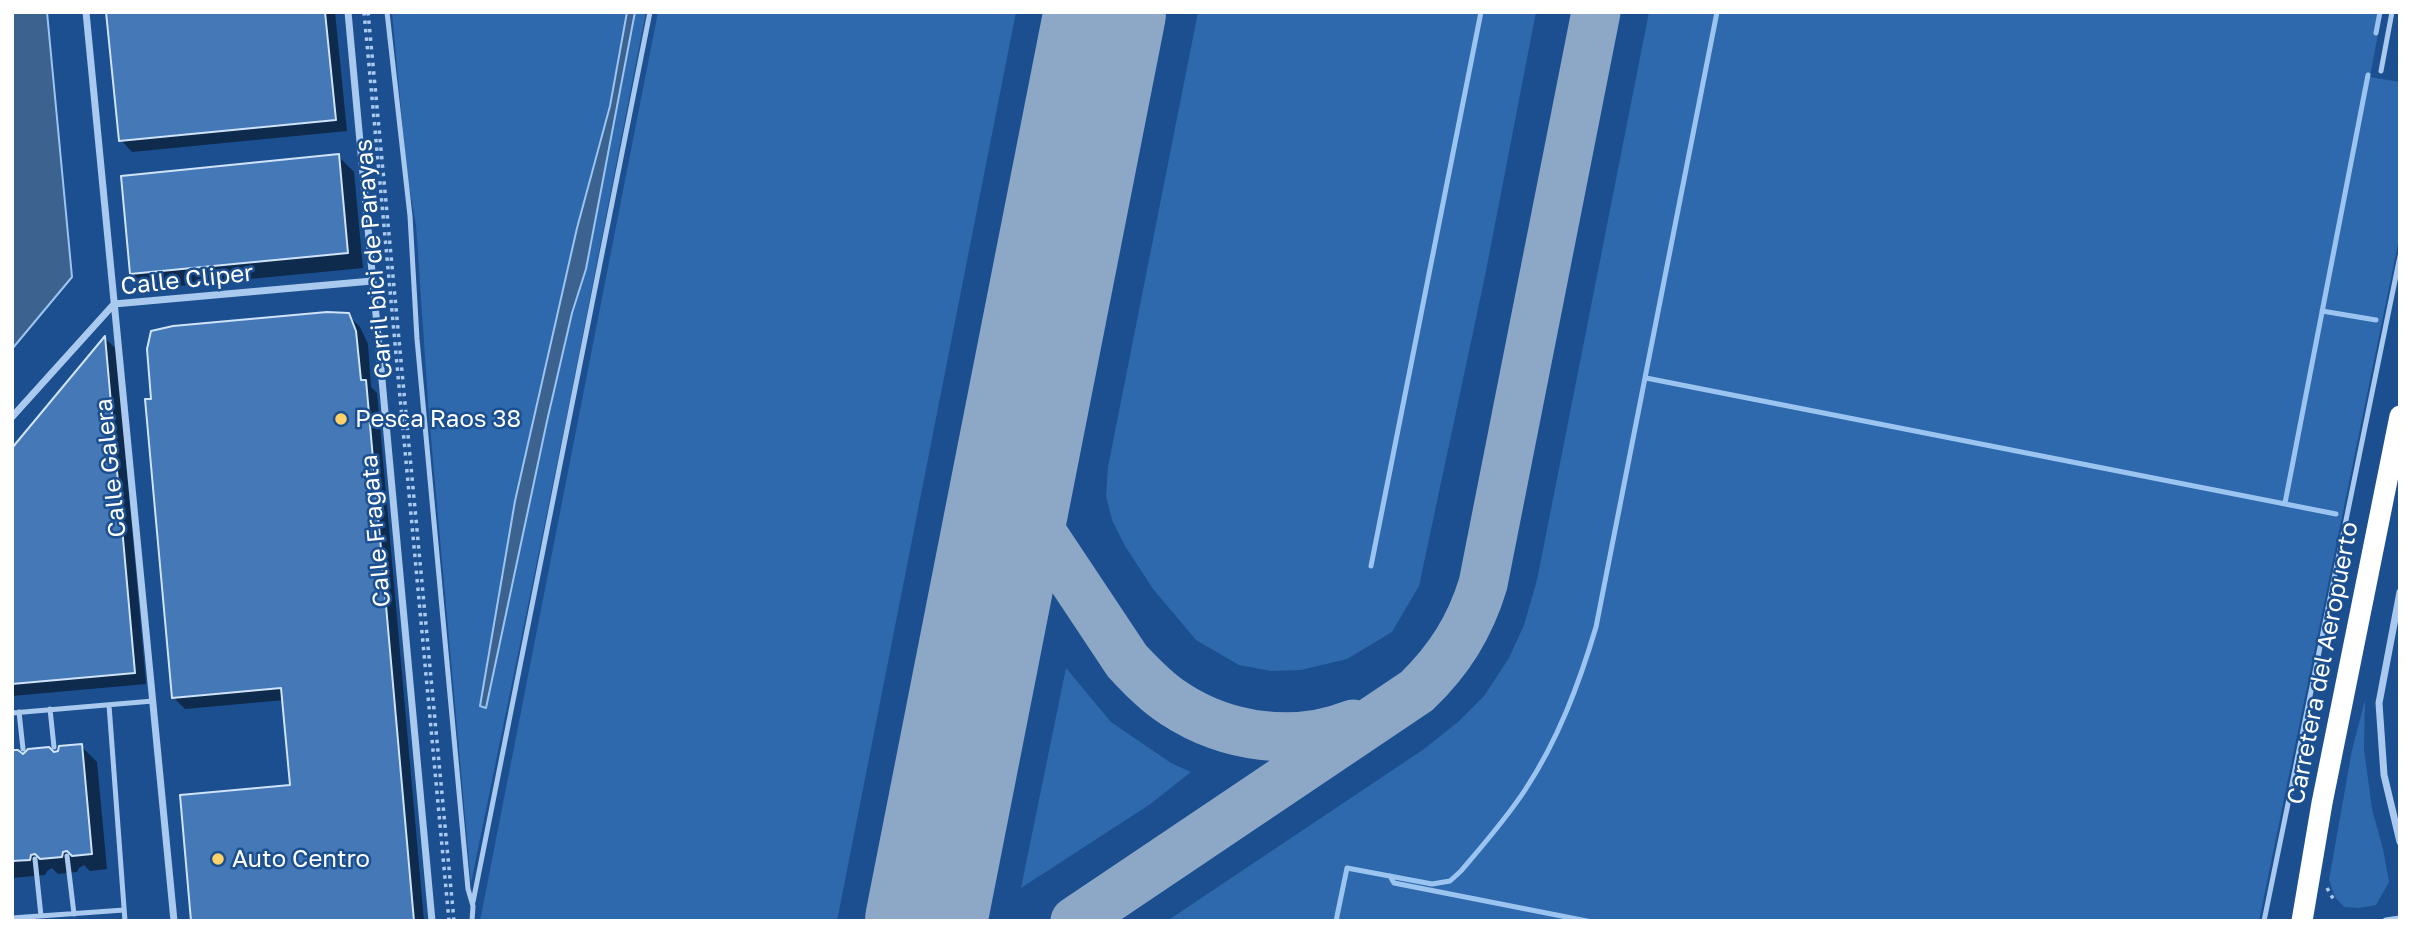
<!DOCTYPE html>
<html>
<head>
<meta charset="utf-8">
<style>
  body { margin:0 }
  #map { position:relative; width:2412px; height:933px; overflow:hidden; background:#1b4f8f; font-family:"Golos Text",sans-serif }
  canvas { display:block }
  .frame { position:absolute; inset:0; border:14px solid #fff; pointer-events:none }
</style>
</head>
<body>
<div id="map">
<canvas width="2412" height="933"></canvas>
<div class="frame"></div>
</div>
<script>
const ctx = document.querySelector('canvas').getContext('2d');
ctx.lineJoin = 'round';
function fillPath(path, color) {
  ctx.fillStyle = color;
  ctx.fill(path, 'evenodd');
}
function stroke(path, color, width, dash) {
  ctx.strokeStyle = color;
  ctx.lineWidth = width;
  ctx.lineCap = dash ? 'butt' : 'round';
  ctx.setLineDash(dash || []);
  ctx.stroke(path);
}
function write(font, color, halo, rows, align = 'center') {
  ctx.font = font + ' "Golos Text",sans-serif';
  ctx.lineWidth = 5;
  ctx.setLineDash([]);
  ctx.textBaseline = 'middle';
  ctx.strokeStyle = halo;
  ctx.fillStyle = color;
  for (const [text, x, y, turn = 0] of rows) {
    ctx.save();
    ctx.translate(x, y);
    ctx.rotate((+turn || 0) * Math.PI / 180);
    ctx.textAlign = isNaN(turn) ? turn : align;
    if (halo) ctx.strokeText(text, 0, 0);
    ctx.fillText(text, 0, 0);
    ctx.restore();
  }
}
const green = new Path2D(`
  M392,12H627L610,106L577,228L515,501L481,706L486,707L547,421L572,313L586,269L635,12H646L568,410L471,883L429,416L416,225L407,174Z
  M658,12H1016L837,921H480Z
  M1198,12H1536L1485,276L1419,586L1392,632L1347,659L1301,670L1271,671L1239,665L1196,640L1153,589L1125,546L1112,520L1106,496L1108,467Z
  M1649,12H2382L2370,77L2400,82V234L2259,921H1167L1424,749L1458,722L1484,696L1509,658L1524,625L1537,580Z
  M1066,668L1111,722L1171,763L1191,772L1149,805L1021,888Z
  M2365,700L2364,749L2372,809L2383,849L2389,882L2376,905L2359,908L2344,907L2335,897L2329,880L2352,750Z`);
const water = new Path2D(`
  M12,12H47L72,277L12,349Z
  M627,12H635L586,269L572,313L547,421L486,708L480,706L515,501L577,228L610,106Z`);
const shadow = new Path2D(`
  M108,12H335L347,131L132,152L121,140Z
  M338,156L354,172L363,268L148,289L132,273Z
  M348,315L360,327L368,344L371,387L377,393L424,921H193L292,787L284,700L185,709L173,697L153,400Z
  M105,338L116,349L146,684L12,696V451Z
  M81,746L97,762L107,869L90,871L84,865L79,868L77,872L58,874L52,868L47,871L45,875L12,878V752L23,757L53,754Z`);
const stream = new Path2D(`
  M2376,33L2380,12
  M2322,311L2376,320
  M1646,378L2336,514
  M2285,503L2368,75
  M1371,566L1481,12
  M1390,876L1394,883L1587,921
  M1336,921L1347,868L1432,884L1450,881L1461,871C1483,845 1506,819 1525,790C1558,740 1579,684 1596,627L1717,12`);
const taxiway = new Path2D(`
  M1012,488L1127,661C1141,676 1157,693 1175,704C1227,738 1295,747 1353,724
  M1075,921L1417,691C1449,660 1470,627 1483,584L1596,12`);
const runway = new Path2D(`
  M926,921L1105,12`);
const building = new Path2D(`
  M106,12H325L336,120L119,141Z
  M339,154L348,253L130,274L121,176Z
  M327,312L349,313L356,331L361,380H366L414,921H191L180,795L290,785L281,688L172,698L145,399H151L147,349L151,331L173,326Z
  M105,336L135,673L12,684V448Z
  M82,744L92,854L72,856L67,851L63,852L62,857L40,859L35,854L31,855L30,860L12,861V750H18L23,754L28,749L49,747L54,752L58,751L59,746Z`);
const path = new Path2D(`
  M364,12L449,921
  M368,12L454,921
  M2327,888L2335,902`);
const lane = new Path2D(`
  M387,12L410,216L417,339L468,889L473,906L472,921
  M2381,71L2392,12
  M109,705L125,921
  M50,709L54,747
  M19,712L23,749
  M12,713L153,701
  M67,856L74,914
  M35,859L41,916
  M473,902L650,12
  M12,918L124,910
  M2264,921L2400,256`);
const street = new Path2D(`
  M86,12L174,921
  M348,12L432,921
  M12,417L114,304L372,281
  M2400,592L2379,703L2384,775L2400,842
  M2386,921L2400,919`);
const highway = new Path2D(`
  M2302,921L2322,803L2400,416`);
const markers = [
  [341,419,7,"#ffd166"],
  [218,859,7,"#ffd166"]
];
const streetNames = [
  ["Carril bici de Parayas",374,259,-95],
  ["Calle Cliper",187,280,-6],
  ["Calle Galera",111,468,-96],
  ["Calle Fragata",376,531,-95],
  ["Carretera del Aeropuerto",2323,663,-79]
];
const poiNames = [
  ["Pesca Raos 38",355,419],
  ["Auto Centro",232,859]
];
fillPath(green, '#2e69ad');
fillPath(water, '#3c6290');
stroke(water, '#9cc4f0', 2);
fillPath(shadow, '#0007');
stroke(stream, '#9cc4f0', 5);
stroke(taxiway, '#8da7c7', 49);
stroke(runway, '#8da7c7', 122);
fillPath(building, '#4478b7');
stroke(building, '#cfe3fa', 2);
stroke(path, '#a9c9ee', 3.5, [3.5, 5]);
stroke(lane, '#a9c9ee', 5);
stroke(street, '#a9c9ee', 7);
stroke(highway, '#fff', 21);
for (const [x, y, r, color] of markers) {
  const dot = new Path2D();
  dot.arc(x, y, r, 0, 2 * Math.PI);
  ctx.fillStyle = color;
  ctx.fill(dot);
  stroke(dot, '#1b4f8f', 2.5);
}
write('24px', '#fff', '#1b4f8f', streetNames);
write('24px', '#fff', '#1b4f8f', poiNames, 'left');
</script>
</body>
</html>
